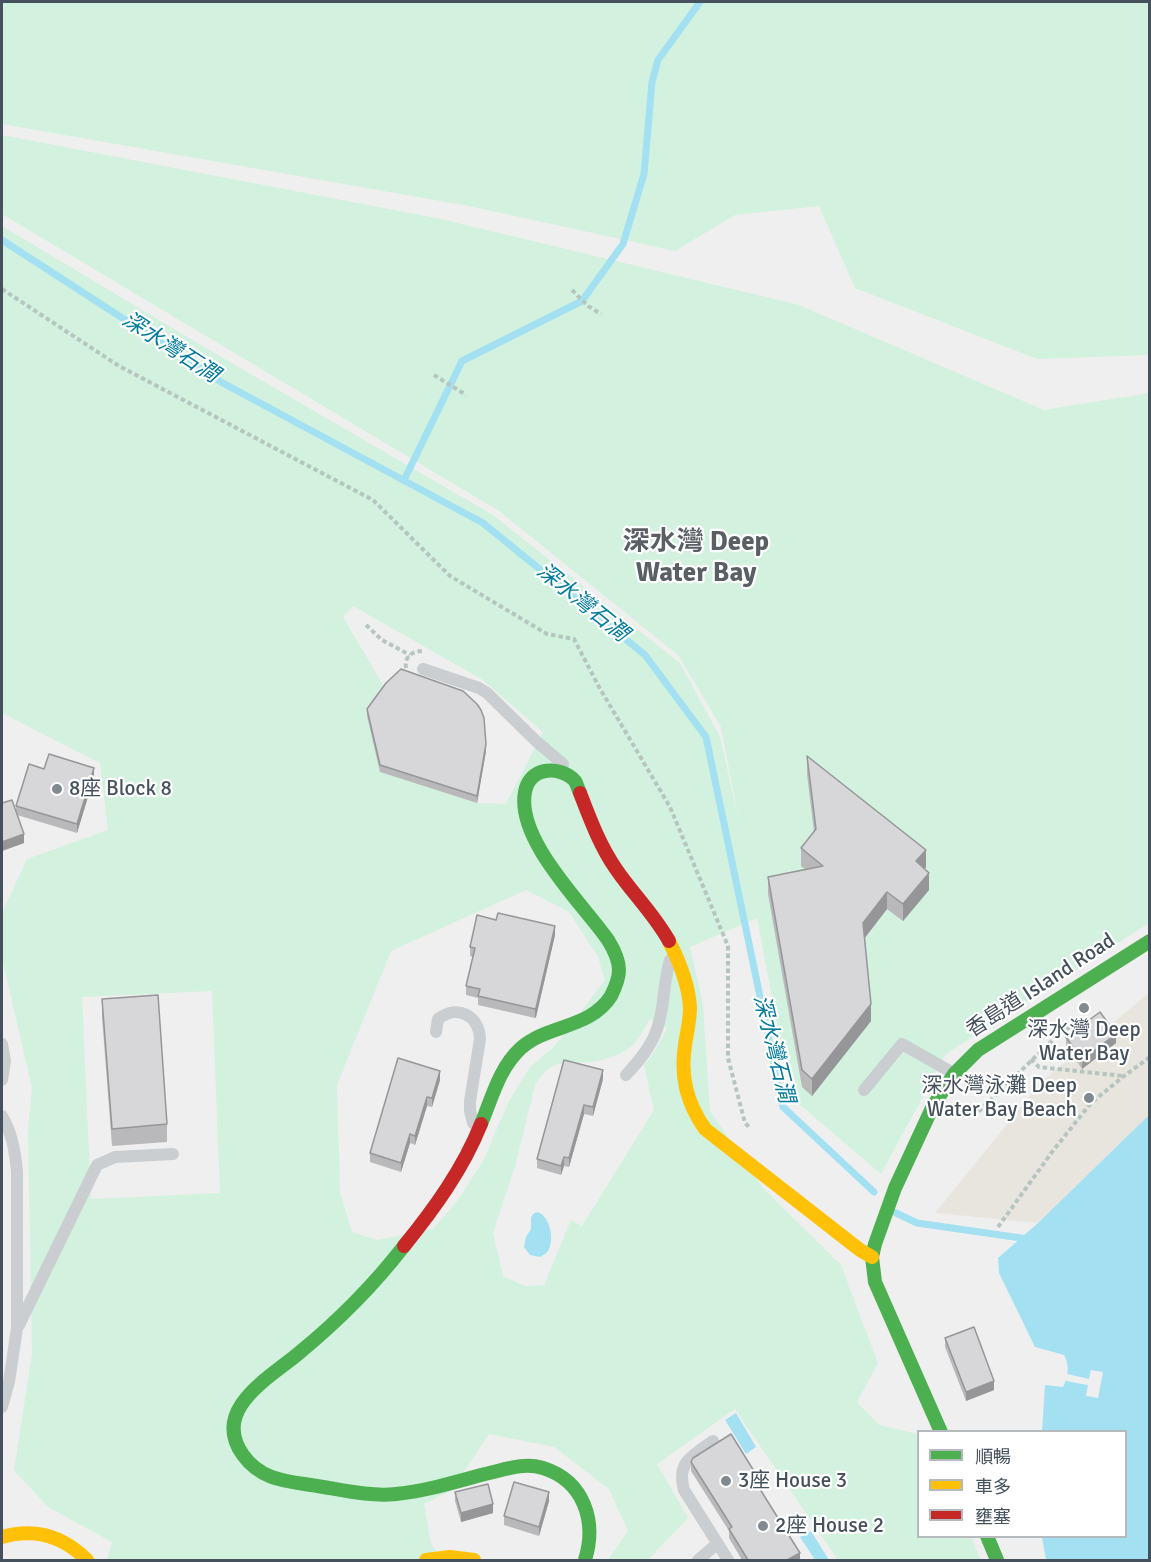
<!DOCTYPE html>
<html>
<head>
<meta charset="utf-8">
<style>
  body { margin:0 }
  #map { position:relative; width:1151px; height:1562px; overflow:hidden; background:#f0efef; font-family:Signika,"Noto Sans TC",sans-serif }
  canvas { display:block }
  .frame { position:absolute; inset:0; border:3px solid #45525e; pointer-events:none }
  .legend { position:absolute; left:917px; top:1430px; width:210px; height:108px; box-sizing:border-box; background:#fff; border:2px solid #b5babf; margin:0; padding:8px 10px; list-style:none; font-size:18px; color:#45525e }
  .legend li { display:flex; align-items:center; gap:12px; height:30px }
  .legend b { width:30px; border:2px solid #b5babf }
</style>
</head>
<body>
<div id="map">
<canvas width="1151" height="1562"></canvas>
<div class="frame"></div>
<ul class="legend">
<li><b style="height:8px;background:#4caf50"></b>順暢</li>
<li><b style="height:8px;background:#ffc107"></b>車多</li>
<li><b style="height:8px;background:#c62828"></b>壅塞</li>
</ul>
</div>
<script>
const ctx = document.querySelector('canvas').getContext('2d');
ctx.lineJoin = 'round';
function fillPath(path, color) {
  ctx.fillStyle = color;
  ctx.fill(path, 'evenodd');
}
function stroke(path, color, width, dash) {
  ctx.strokeStyle = color;
  ctx.lineWidth = width;
  ctx.lineCap = dash ? 'butt' : 'round';
  ctx.setLineDash(dash || []);
  ctx.stroke(path);
}
function write(font, color, halo, rows, align = 'center') {
  ctx.font = font + ' Signika,"Noto Sans TC",sans-serif';
  ctx.lineWidth = 4.5;
  ctx.setLineDash([]);
  ctx.textBaseline = 'middle';
  ctx.strokeStyle = halo;
  ctx.fillStyle = color;
  for (const [text, x, y, turn = 0] of rows) {
    ctx.save();
    ctx.translate(x, y);
    ctx.rotate((+turn || 0) * Math.PI / 180);
    ctx.textAlign = isNaN(turn) ? turn : align;
    if (halo) ctx.strokeText(text, 0, 0);
    ctx.fillText(text, 0, 0);
    ctx.restore();
  }
}
const green = new Path2D(`
  M2,2H1149V355L1037,359L855,288L819,206L735,215L675,251L469,206L2,124Z
  M2,135L441,219L799,305L1044,410L1149,393V923L946,1054L881,1174L791,1097L757,918L690,947L703,1005L710,1111L763,1188L841,1265L878,1363L857,1402L879,1425L918,1434V1536L971,1537L981,1560H838L735,1409L657,1464L688,1518L648,1560H608L628,1531L609,1489L554,1447L489,1434L452,1490L424,1504L431,1544L443,1560H107L112,1542L48,1507L14,1470L32,1354L28,1129L32,1088L2,958V913L27,859L108,830L100,763L2,713V226L192,340L493,515L680,663L720,737L739,821L721,727L678,655L499,511L2,214ZM353,606L483,680L543,732L506,804L477,803L380,772L386,690L343,617ZM526,890L569,912L598,957L605,980L555,1046L530,1067L509,1101L483,1161L458,1200L433,1229L377,1240L352,1232L340,1192L337,1085L391,951ZM212,991L220,1193L91,1199L82,997ZM650,1019L667,1029L653,1054L644,1065L654,1110L582,1226L571,1220L544,1285L525,1286L503,1276L493,1233L515,1166L535,1085C553,1054 569,1066 597,1061C610,1059 626,1052 635,1043C641,1036 645,1026 650,1019Z`);
const sand = new Path2D(`
  M1149,993V1115L1038,1223L935,1213L1042,1081Z`);
const water = new Path2D(`
  M1149,1115V1560H1046L1042,1537L1126,1536V1432L1042,1431L1045,1385L1063,1387C1068,1377 1070,1365 1064,1355L1035,1347L999,1273L998,1258L1038,1223Z
  M537,1212C550,1215 555,1240 548,1251C546,1254 543,1255 540,1257L530,1255L524,1247L526,1237L531,1229V1218L533,1214Z
  M736,1413L756,1447L746,1454L725,1420Z
  M811,1531L829,1560H815L800,1537Z`);
const pier = new Path2D(`
  M1091,1370L1103,1372L1098,1398L1086,1396L1088,1385L1066,1381L1067,1374L1089,1379Z`);
const stream = new Path2D(`
  M2,240L221,382L483,523L645,655L706,737L783,1107L874,1192
  M404,480L462,361L582,301L623,244L644,174L652,82L658,60L700,2
  M896,1213L917,1223L1028,1239`);
const path = new Path2D(`
  M2,289L119,366L373,500L450,576L547,634L574,639L599,687L670,807L728,946V1058L745,1123L749,1127
  M572,290L588,306L601,314
  M434,375L466,395
  M366,625L382,640L410,655
  M406,668C404,656 413,651 423,651
  M1031,1059L1039,1067L1123,1076
  M958,1116H974L1058,1035L1074,1024
  M998,1227L1052,1152L1091,1103L1124,1076L1150,1057`);
const lane = new Path2D(`
  M423,669L479,688L487,693L536,741L563,764
  M436,1032L438,1019C457,1004 479,1015 480,1039L470,1101V1111L473,1123
  M2,1044L5,1061L2,1080
  M626,1075C638,1062 651,1047 657,1029C665,1007 663,982 670,960
  M864,1090L902,1044L953,1073
  M2,1116C12,1133 15,1151 17,1171V1328L9,1382L2,1407
  M19,1325L97,1165L115,1157L173,1154
  M713,1441C693,1455 676,1462 684,1490L728,1560
  M698,1560L717,1544`);
const fast = new Path2D(`
  M481,1124C492,1098 499,1068 521,1048C548,1024 590,1029 611,996C615,988 619,979 619,970C619,960 613,948 608,940C583,904 516,840 525,792C527,781 534,773 545,771C555,769 568,773 575,781C577,784 578,789 580,793
  M404,1246C373,1286 338,1321 299,1353C271,1377 210,1409 243,1455C260,1479 284,1481 311,1485C339,1489 368,1497 396,1494C426,1491 456,1482 485,1474C504,1470 523,1462 543,1468C584,1481 597,1521 585,1560
  M941,1432L875,1282L872,1257L875,1244L895,1188L933,1106L954,1074L978,1050L1150,941
  M987,1536L997,1560`);
const slow = new Path2D(`
  M669,941C679,961 689,984 690,1008C690,1020 687,1032 685,1045C680,1077 687,1103 705,1129L860,1250L872,1257
  M2,1537C34,1528 63,1536 87,1560
  M426,1560L450,1557L474,1560`);
const jam = new Path2D(`
  M580,793C590,819 600,846 616,869C633,894 654,914 669,941
  M404,1246C434,1209 463,1169 481,1124`);
const wall = new Path2D(`
  M367,709L486,751L477,803L380,772L367,716Z
  M807,756L926,867L925,869L929,890L903,921L887,909L865,938L871,1021L812,1096L802,1087L768,894V877L805,869L801,866V848L814,832L807,774Z
  M44,769L94,777L77,833L17,815L24,843L2,851V803L16,811V806Z
  M555,935L536,1017L535,1018L478,1005V998L466,995V986L473,957L470,956V947Z
  M102,999L167,1124V1142L112,1146L102,1017Z
  M1066,1037L1116,1043L1082,1069L1066,1046Z
  M603,1079L593,1116L584,1114L569,1167L564,1166L561,1175L537,1168V1159Z
  M440,1080L432,1107L427,1106L415,1145L410,1143L401,1172L370,1162V1153Z
  M945,1338L994,1390L966,1401L945,1347Z
  M691,1462L762,1491L800,1560H742L729,1538V1531L691,1471Z
  M455,1492L493,1513L461,1522L455,1501Z
  M549,1501L539,1536L504,1525V1516Z`);
const shadedWall = new Path2D(`
  M486,744V751L477,803V796Z
  M94,768V777L77,833V824Z
  M24,834V843L2,851V842Z
  M926,850V867L916,879V861Z
  M929,873V890L903,921V904Z
  M887,892V909L863,940V923Z
  M555,926V935L536,1017L535,1018V1009Z
  M871,1004V1021L812,1096V1079Z
  M1116,1034V1043L1082,1069V1060Z
  M603,1070V1079L593,1116V1107Z
  M440,1071V1080L432,1107V1098Z
  M427,1097V1106L415,1145V1136Z
  M584,1105V1114L569,1167V1158Z
  M410,1134V1143L401,1172V1163Z
  M564,1157V1166L561,1175V1166Z
  M994,1381V1390L966,1401V1392Z
  M549,1492V1501L539,1536V1527Z
  M493,1504V1513L461,1522V1513Z
  M800,1553V1560H787Z`);
const building = new Path2D(`
  M401,669L463,691L477,704L481,710L484,718L486,744L477,796L380,765L367,709L386,683Z
  M49,754L94,768L77,824L16,806L29,764L44,769Z
  M807,756L926,850L916,861L929,873L903,904L887,892L863,923L871,1004L812,1079L802,1070L768,877L823,866L801,848L816,829Z
  M12,800L24,834L2,842V803Z
  M498,913L555,926L536,1008L535,1009L478,996L480,989L466,986L475,948L470,947L477,915L496,920Z
  M158,995L167,1124L112,1129L102,999Z
  M1100,1012L1116,1034L1082,1060L1066,1037Z
  M398,1058L440,1071L432,1098L427,1097L415,1136L410,1134L401,1163L370,1153Z
  M564,1060L603,1070L593,1107L584,1105L569,1158L564,1157L561,1166L537,1159Z
  M974,1327L994,1381L966,1392L945,1338Z
  M731,1434L762,1484L758,1486L800,1553L787,1560H748L729,1529L732,1527L691,1462L693,1458Z
  M514,1482L549,1492L539,1527L504,1516Z
  M488,1484L493,1504L461,1513L455,1492Z`);
const markers = [
  [57,789,6,"#818991"],
  [1084,1008,6,"#818991"],
  [1089,1098,6,"#818991"],
  [726,1481,6,"#818991"],
  [763,1526,6,"#818991"]
];
const poiNames = [
  ["8座 Block 8",69,789],
  ["深水灣 Deep",1084,1030,"center"],
  ["Water Bay",1084,1054,"center"],
  ["深水灣泳灘 Deep",1077,1086,"right"],
  ["Water Bay Beach",1077,1110,"right"],
  ["3座 House 3",738,1481],
  ["2座 House 2",775,1526]
];
const streetNames = [
  ["香島道 Island Road",1041,986,-33]
];
const waterNames = [
  ["深水灣石澗",170,348,33],
  ["深水灣石澗",582,603,39],
  ["深水灣石澗",773,1049,76]
];
const districtNames = [
  ["深水灣 Deep",696,543],
  ["Water Bay",696,574]
];
fillPath(green, '#d2f1de');
fillPath(sand, '#e8e5de');
fillPath(water, '#a3e1f2');
fillPath(pier, '#f0efef');
stroke(stream, '#a3e1f2', 7);
stroke(path, '#b7c5c1', 4, [4.5, 3]);
stroke(lane, '#cbced1', 12);
stroke(fast, '#4caf50', 14);
stroke(slow, '#ffc107', 14);
stroke(jam, '#c62828', 14);
fillPath(wall, '#b9b9bb');
fillPath(shadedWall, '#969698');
fillPath(building, '#d7d7d9');
stroke(building, '#969698', 1.5);
for (const [x, y, r, color] of markers) {
  const dot = new Path2D();
  dot.arc(x, y, r, 0, 2 * Math.PI);
  ctx.fillStyle = color;
  ctx.fill(dot);
  stroke(dot, '#fff', 2);
}
write('21px', '#45525e', '#fff', poiNames, 'left');
write('21px', '#45525e', '#fff', streetNames);
write('italic 22px', '#037b9d', '#fff', waterNames);
write('bold 27px', '#5a5f64', '#fff', districtNames);
</script>
</body>
</html>
